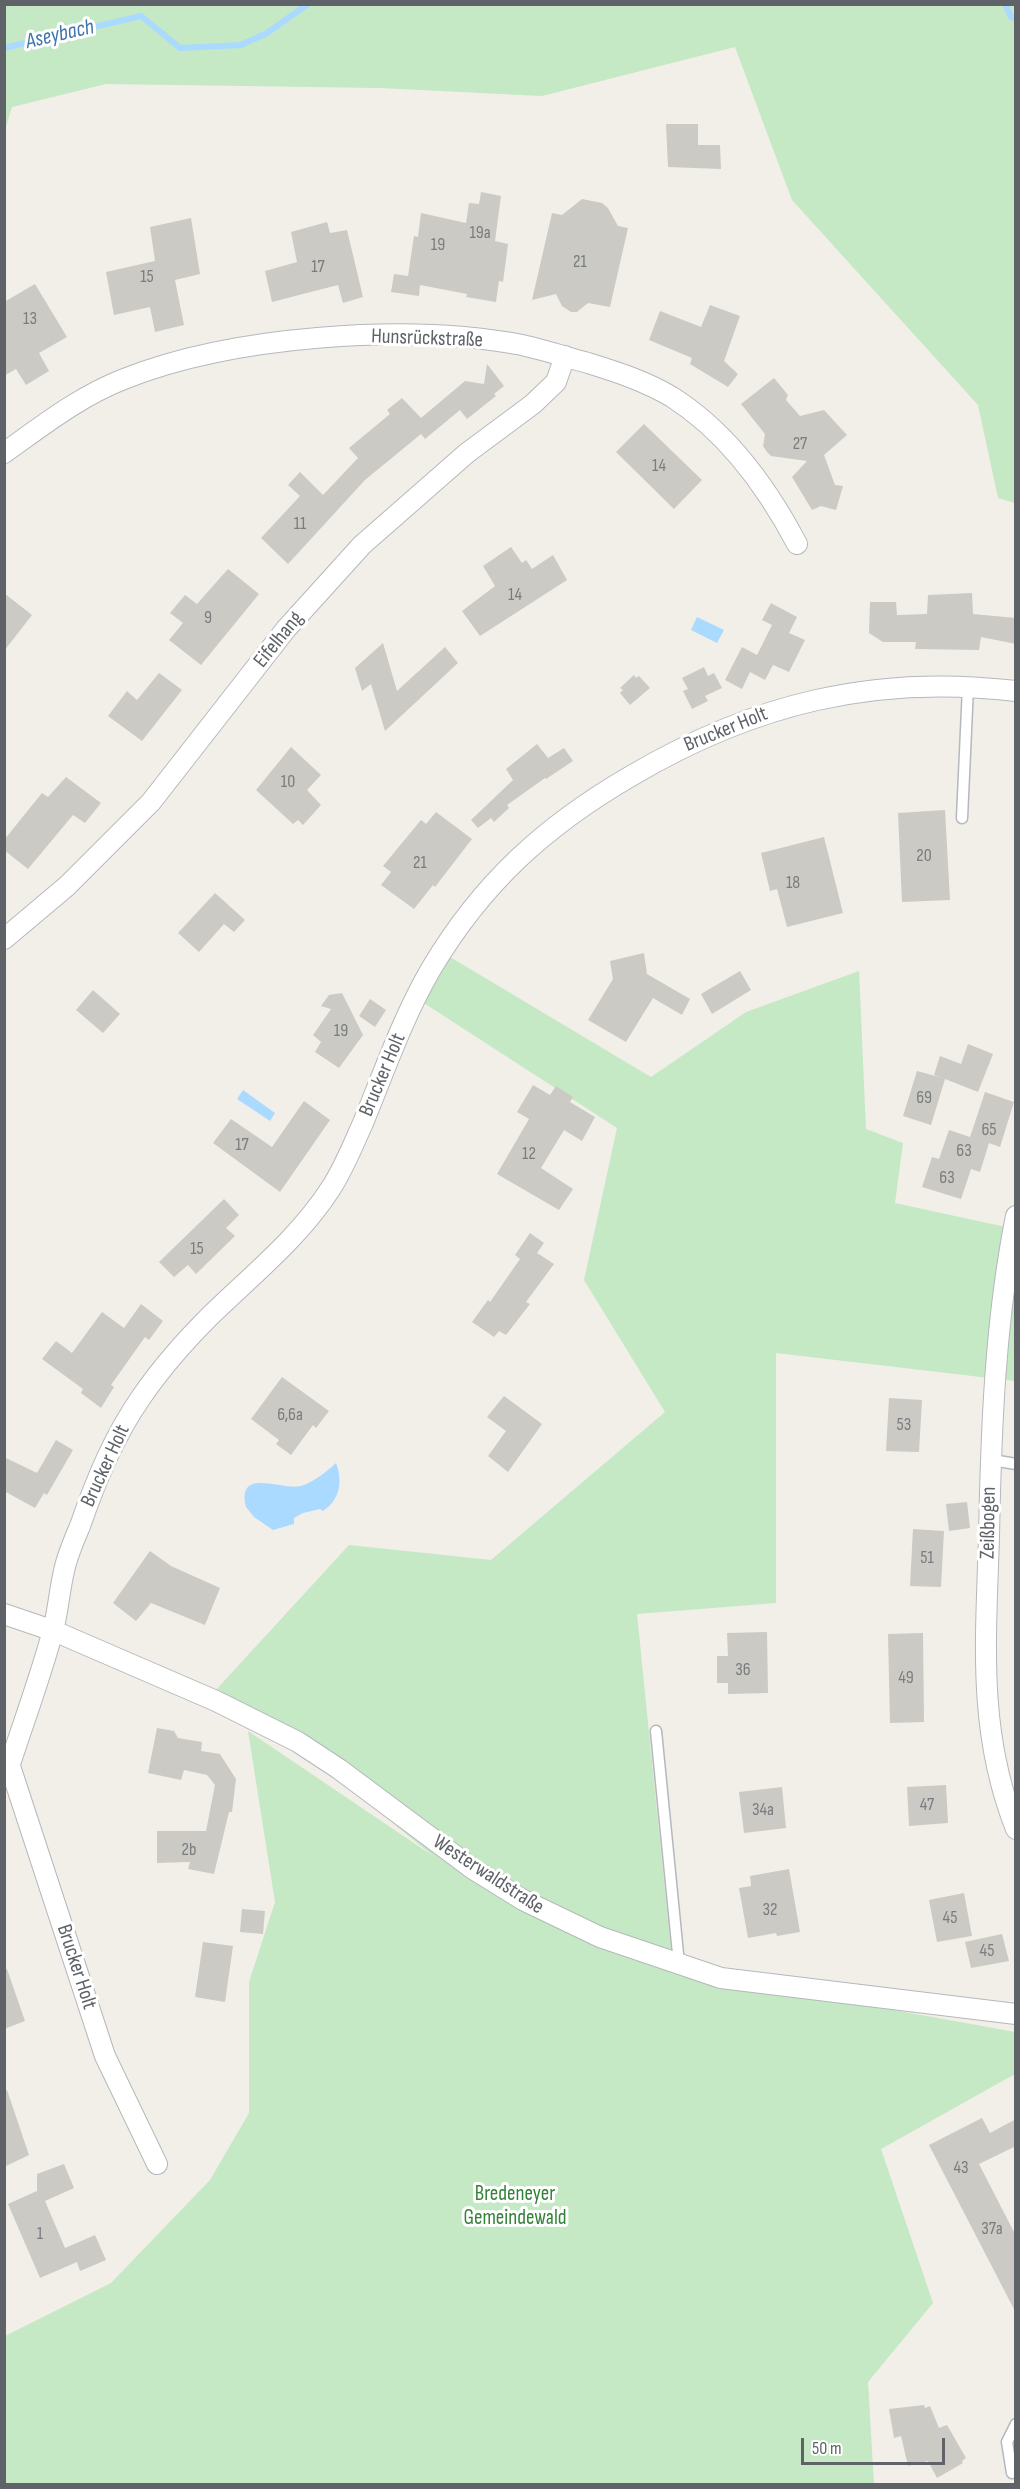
<!DOCTYPE html>
<html>
<head>
<meta charset="utf-8">
<style>
  body { margin:0 }
  #map { position:relative; width:1020px; height:2489px; overflow:hidden; background:#f1efe8; font-family:"Sofia Sans Condensed",sans-serif }
  canvas { display:block }
  .frame { position:absolute; inset:0; border:6px solid #5f6368; pointer-events:none }
  .scale { position:absolute; left:801px; top:2438px; width:144px; height:27px; box-sizing:border-box; border:3px solid #5f6368; border-top:0; padding-left:8px; font-size:18px; line-height:21px; white-space:nowrap; color:#5f6368; -webkit-text-stroke:4px #fff; paint-order:stroke }
</style>
</head>
<body>
<div id="map">
<canvas width="1020" height="2489"></canvas>
<div class="frame"></div>
<div class="scale">50 m</div>
</div>
<script>
const ctx = document.querySelector('canvas').getContext('2d');
ctx.lineJoin = 'round';
function fillPath(path, color) {
  ctx.fillStyle = color;
  ctx.fill(path, 'evenodd');
}
function stroke(path, color, width, dash) {
  ctx.strokeStyle = color;
  ctx.lineWidth = width;
  ctx.lineCap = dash ? 'butt' : 'round';
  ctx.setLineDash(dash || []);
  ctx.stroke(path);
}
function write(font, color, halo, rows, align = 'center') {
  ctx.font = font + ' "Sofia Sans Condensed",sans-serif';
  ctx.lineWidth = 6;
  ctx.setLineDash([]);
  ctx.textBaseline = 'middle';
  ctx.strokeStyle = halo;
  ctx.fillStyle = color;
  for (const [text, x, y, turn = 0] of rows) {
    ctx.save();
    ctx.translate(x, y);
    ctx.rotate((+turn || 0) * Math.PI / 180);
    ctx.textAlign = isNaN(turn) ? turn : align;
    if (halo) ctx.strokeText(text, 0, 0);
    ctx.fillText(text, 0, 0);
    ctx.restore();
  }
}
const green = new Path2D(`
  M5,4L1015,5V503L998,498L978,405L792,200L735,47L542,96L380,88L106,84L12,107L5,130Z
  M450,957L651,1077L746,1012L859,971L866,1129L903,1143L895,1203L1015,1229V1381L776,1353V1603L637,1614L673,1970L721,1988L855,2003L1015,2032V2074L881,2149L933,2303L868,2382L874,2484H5V2336L111,2283L210,2180L249,2113V1982L275,1902L248,1731L433,1856L321,1764L203,1704L349,1545L491,1560L665,1412L584,1280L617,1128L413,996Z`);
const water = new Path2D(`
  M697,617L724,630L717,643L691,630Z
  M243,1090L275,1113L270,1121L237,1099Z
  M336,1463C343,1481 340,1500 323,1511L320,1509L303,1513L294,1518V1524L273,1530L254,1517L246,1507C236,1466 283,1491 301,1486C314,1482 326,1472 336,1463Z`);
const stream = new Path2D(`
  M1005,4L1011,17L1016,18
  M4,48L141,16L180,48L241,45L267,33L308,4`);
const building = new Path2D(`
  M666,124H698V145H720L721,169L668,167Z
  M481,192L501,196L495,241L508,244L503,282L499,281L496,302L466,297L467,294L420,285L419,296L391,292L394,274L408,276L414,236L418,237L421,213L466,223L469,203L479,204Z
  M582,199L602,203L608,208L618,226L628,228L610,307L588,303L577,312H571L562,306L556,294L532,300L552,213L562,215Z
  M191,218L200,274L175,280L184,325L155,332L150,307L114,315L106,272L155,261L150,227Z
  M327,222L330,233L347,230L363,297L343,303L338,285L272,302L265,271L297,262L291,232Z
  M35,284L67,337L39,353L49,371L26,385L16,369L4,376V302Z
  M710,305L740,316L724,361L738,374L728,387L690,364L692,358L649,340L660,311L701,327Z
  M487,364L504,386L494,394L496,396L467,419L460,410L425,439L421,434L365,480L288,564L261,538L300,496L288,485L300,472L323,495L358,458L349,448L390,414L387,410L402,398L421,418L465,381L484,384Z
  M774,378L788,395L786,400L800,416L824,410L847,435L824,455L835,485L843,486L836,510L821,506L812,510L792,477L807,461L771,456L767,452L763,446L765,434L741,404Z
  M644,424L702,480L674,509L616,452Z
  M511,547L522,563L526,560L532,569L553,555L567,580L480,636L462,611L495,586L483,566Z
  M228,569L259,594L201,665L169,640L183,623L170,613L185,595L197,604Z
  M4,593L32,615L4,651Z
  M972,593L973,614L1016,618V644L981,637L979,650L915,649L916,642H883L869,633L870,602H896L897,615L927,614L928,595Z
  M771,603L797,617L789,633L805,640L789,672L773,665L765,680L750,672L742,689L725,680L742,647L757,655L772,625L762,620Z
  M383,643L397,691L445,647L458,663L385,731L371,684L362,691L355,668Z
  M704,667L708,676L714,673L722,688L705,696L708,701L692,709L683,691L688,689L682,678Z
  M159,673L182,690L142,741L108,716L127,691L137,700Z
  M634,675L636,678L639,676L650,688L630,705L620,693L623,690L620,688Z
  M537,744L548,758L564,748L573,761L546,779L545,778L507,805L509,808L494,822L491,818L478,828L471,820L513,780L506,769Z
  M291,747L321,775L307,790L321,805L303,825L298,820L293,824L256,790Z
  M66,777L101,803L85,823L73,815L28,869L4,850V840L42,793L48,797Z
  M945,810L950,900L902,902L898,813Z
  M436,812L472,839L435,887L433,885L414,909L381,885L391,872L383,866L421,820L426,824Z
  M824,837L843,913L787,927L777,889L770,891L761,853Z
  M215,893L245,920L234,932L224,924L199,952L178,933Z
  M644,953L647,974L690,999L682,1015L653,998L626,1042L588,1020L613,979L610,961Z
  M740,971L751,990L712,1014L701,994Z
  M93,990L120,1014L103,1033L76,1010Z
  M342,993L363,1035L339,1068L315,1052L321,1042L313,1035L331,1009L321,1006L329,995Z
  M370,999L386,1010L375,1027L359,1016Z
  M968,1044L993,1054L978,1092L945,1079L931,1125L903,1116L917,1071L943,1078L934,1075L940,1056L961,1064Z
  M533,1085L550,1095L556,1086L573,1097L570,1102L595,1117L582,1141L564,1130L541,1168L573,1189L559,1210L497,1174L529,1119L517,1112Z
  M985,1092L1014,1102L1000,1147L989,1143L980,1172L971,1169L961,1199L922,1187L932,1157L939,1159L949,1130L970,1137Z
  M304,1101L330,1120L280,1192L213,1143L231,1119L272,1147Z
  M224,1199L239,1215L226,1228L235,1236L196,1274L188,1265L174,1277L159,1262Z
  M530,1233L544,1243L537,1253L554,1264L526,1302L530,1304L506,1335L499,1331L494,1337L472,1322L488,1300L490,1302L520,1259L515,1255Z
  M141,1304L163,1321L149,1340L145,1337L111,1385L114,1387L101,1408L81,1393L83,1389L42,1359L56,1341L72,1353L102,1312L124,1328Z
  M282,1377L329,1411L316,1428L313,1425L291,1455L276,1444L279,1440L251,1419Z
  M504,1396L542,1424L508,1472L488,1456L506,1431L487,1417Z
  M889,1398L922,1400L919,1452L886,1451Z
  M56,1440L73,1450L47,1495L44,1493L35,1508L4,1491V1457L37,1473Z
  M967,1502L970,1528L949,1531L946,1504Z
  M913,1529L944,1531L941,1587L910,1586Z
  M150,1551L171,1566L220,1588L205,1625L151,1603L136,1621L113,1603Z
  M767,1632L768,1693L728,1694V1683H717V1656H728L727,1633Z
  M923,1633L924,1722L890,1723L888,1634Z
  M157,1728L174,1731L178,1738L202,1742L201,1751L220,1754L236,1779L232,1812H229L214,1874L188,1869L190,1862L157,1863V1831H206L215,1785L207,1775L184,1770L181,1780L148,1773Z
  M946,1785L948,1823L909,1826L907,1787Z
  M782,1787L786,1828L744,1833L739,1792Z
  M789,1869L800,1932L777,1936L776,1933L748,1938L739,1888L751,1886L750,1876Z
  M964,1893L972,1936L937,1942L929,1900Z
  M242,1909L265,1911L263,1934L240,1932Z
  M1002,1934L1009,1961L971,1968L965,1942Z
  M203,1942L233,1946L225,2002L195,1997Z
  M4,1969H7L25,2021L4,2029Z
  M7,2090L29,2155L4,2167V2091Z
  M982,2118L990,2133L1016,2119V2146L979,2164L1016,2236V2313L929,2145Z
  M64,2164L74,2188L45,2201L65,2248L95,2235L106,2260L80,2271L77,2262L40,2278L8,2204L37,2191V2174Z
  M924,2405L925,2408L930,2406L939,2428L947,2425L966,2458L962,2461L963,2463L937,2478L928,2461L908,2466L901,2436L894,2438L889,2409Z`);
const lane = new Path2D(`
  M962,818L968,687
  M992,1460L1016,1464
  M656,1731L679,1964
  M1012,2473L1007,2442L1016,2424`);
const street = new Path2D(`
  M4,453C42,426 80,396 124,379C232,336 407,323 522,345C544,350 566,357 588,363C617,372 645,381 672,397C727,432 767,487 797,544
  M4,939L67,886L151,802L286,629L362,545L467,453L533,404L556,382L565,356
  M1016,1216C995,1321 991,1430 989,1537C986,1639 977,1731 1016,1829
  M4,1614L54,1631L216,1701L298,1742L339,1769L473,1869L523,1900L600,1937L721,1978L1016,2014
  M6,1754L105,2056L157,2164
  M10,1764C24,1721 40,1678 52,1634C58,1614 59,1592 64,1571C67,1556 74,1540 80,1526C96,1480 114,1436 142,1396C162,1367 185,1341 210,1316C252,1275 299,1238 331,1188C344,1168 353,1145 363,1123C384,1072 403,1017 431,969C482,883 545,826 631,776C753,704 874,674 1016,691`);
const numberNames = [
  ["19a",480,233],
  ["19",438,245],
  ["21",580,262],
  ["17",318,267],
  ["15",147,277],
  ["13",30,319],
  ["27",800,444],
  ["14",659,466],
  ["11",300,524],
  ["14",515,595],
  ["9",208,618],
  ["10",288,782],
  ["20",924,856],
  ["21",420,863],
  ["18",793,883],
  ["19",341,1031],
  ["69",924,1098],
  ["65",989,1130],
  ["17",242,1145],
  ["63",964,1151],
  ["12",529,1154],
  ["63",947,1178],
  ["15",197,1249],
  ["6,6a",290,1415],
  ["53",904,1425],
  ["51",927,1558],
  ["36",743,1670],
  ["49",906,1678],
  ["47",927,1805],
  ["34a",763,1810],
  ["2b",189,1850],
  ["32",770,1910],
  ["45",950,1918],
  ["45",987,1951],
  ["43",961,2168],
  ["37a",992,2229],
  ["1",40,2234]
];
const streetNames = [
  ["Hunsrückstraße",427,339,2],
  ["Eifelhang",279,640,-51],
  ["Brucker Holt",726,730,-22],
  ["Brucker Holt",383,1075,-67],
  ["Brucker Holt",106,1466,-65],
  ["Zeißbogen",989,1523,-89],
  ["Westerwaldstraße",488,1875,33],
  ["Brucker Holt",76,1967,72]
];
const parkNames = [
  ["Bredeneyer",515,2195],
  ["Gemeindewald",515,2219]
];
const waterNames = [
  ["Aseybach",60,35,-13]
];
fillPath(green, '#c5e8c5');
fillPath(water, '#aadaff');
stroke(stream, '#aadaff', 6);
fillPath(building, '#cccac5');
stroke(lane, '#b5b8bc', 13);
stroke(street, '#b5b8bc', 22);
stroke(lane, '#fff', 10);
stroke(street, '#fff', 20);
write('18px', '#7a7d7f', null, numberNames);
write('21px', '#5f6368', '#fff', streetNames);
write('21px', '#348238', '#fff', parkNames);
write('italic 22px', '#4174aa', '#fff', waterNames);
</script>
</body>
</html>
